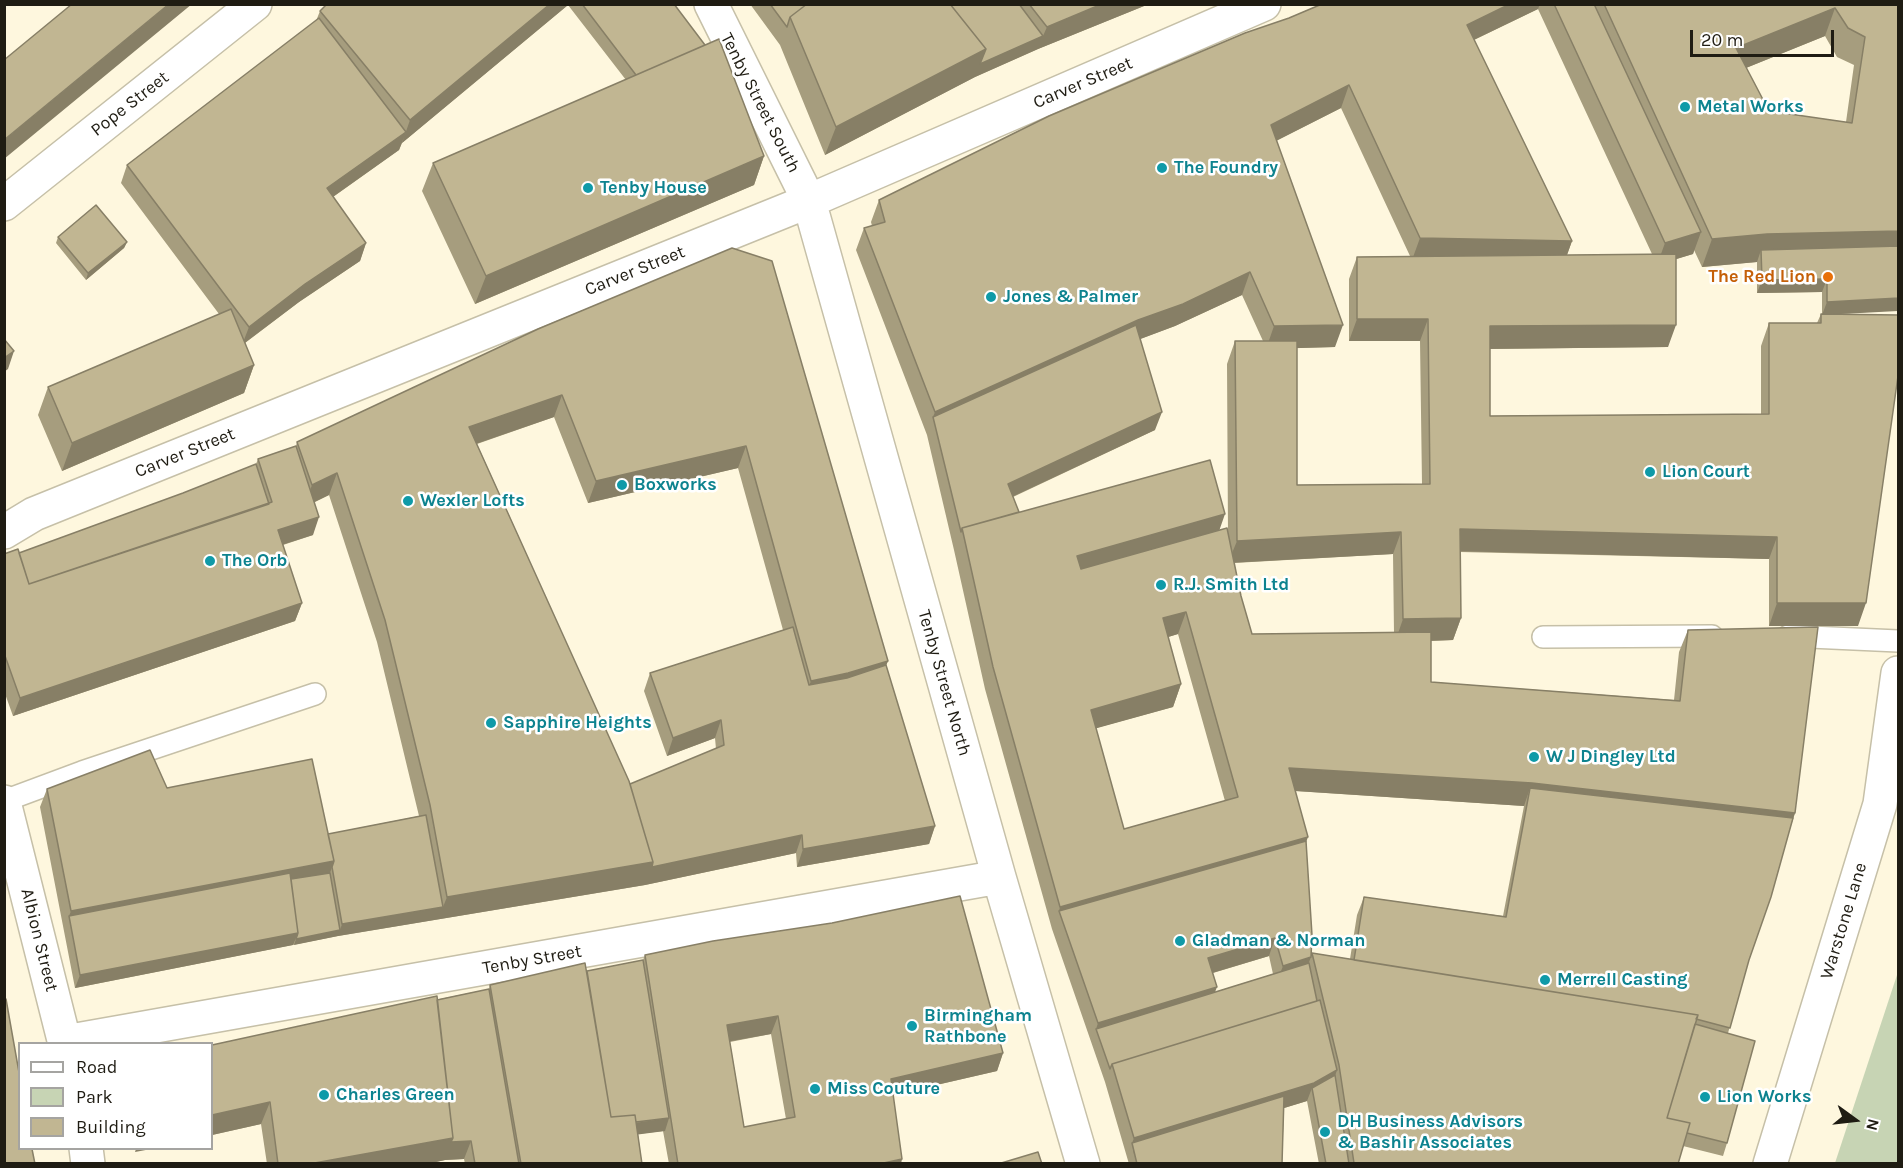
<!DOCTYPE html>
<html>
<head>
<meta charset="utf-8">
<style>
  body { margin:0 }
  #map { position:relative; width:1903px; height:1168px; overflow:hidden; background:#fef7de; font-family:Karla,sans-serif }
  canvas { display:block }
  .frame { position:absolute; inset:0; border:6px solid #1f1c13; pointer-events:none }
  .legend { position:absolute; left:18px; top:1042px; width:195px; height:108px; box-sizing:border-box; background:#fff; border:2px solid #a5a4a1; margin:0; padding:8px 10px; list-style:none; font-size:18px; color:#1f1c13 }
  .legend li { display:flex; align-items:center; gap:12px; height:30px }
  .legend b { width:30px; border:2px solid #a5a4a1 }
  .north { position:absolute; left:1825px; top:1090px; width:60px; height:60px; -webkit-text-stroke:4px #fff; paint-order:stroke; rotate:105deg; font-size:16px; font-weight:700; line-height:24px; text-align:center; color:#1f1c13 }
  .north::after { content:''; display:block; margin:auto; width:21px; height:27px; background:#1f1c13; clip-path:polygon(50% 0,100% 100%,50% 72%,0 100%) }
  .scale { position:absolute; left:1690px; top:30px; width:144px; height:27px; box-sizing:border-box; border:3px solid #1f1c13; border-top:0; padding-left:8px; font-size:18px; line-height:21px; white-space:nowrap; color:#1f1c13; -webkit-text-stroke:4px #fff; paint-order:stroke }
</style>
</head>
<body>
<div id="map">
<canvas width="1903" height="1168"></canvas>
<div class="frame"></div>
<ul class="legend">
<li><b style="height:8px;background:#fff"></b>Road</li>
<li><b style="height:16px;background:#c7d4b4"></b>Park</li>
<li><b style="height:16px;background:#c1b692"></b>Building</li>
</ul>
<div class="north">N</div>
<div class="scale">20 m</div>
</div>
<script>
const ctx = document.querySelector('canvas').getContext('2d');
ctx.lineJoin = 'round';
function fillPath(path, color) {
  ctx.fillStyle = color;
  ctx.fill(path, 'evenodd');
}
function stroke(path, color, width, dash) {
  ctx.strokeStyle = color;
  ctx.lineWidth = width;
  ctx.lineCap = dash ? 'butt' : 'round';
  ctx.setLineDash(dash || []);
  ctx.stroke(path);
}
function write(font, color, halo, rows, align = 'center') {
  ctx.font = font + ' Karla,sans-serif';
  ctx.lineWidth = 5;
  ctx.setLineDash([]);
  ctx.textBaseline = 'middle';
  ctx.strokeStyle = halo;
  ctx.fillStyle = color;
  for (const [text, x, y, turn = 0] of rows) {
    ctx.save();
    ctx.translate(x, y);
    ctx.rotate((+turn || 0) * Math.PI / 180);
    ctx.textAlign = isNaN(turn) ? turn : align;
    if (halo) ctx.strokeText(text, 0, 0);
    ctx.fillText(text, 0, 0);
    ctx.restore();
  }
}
const green = new Path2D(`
  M1898,972V1163H1835Z`);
const service = new Path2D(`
  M1788,636L1898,641
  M1543,637L1712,636
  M4,801L82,772L315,694`);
const pedestrian = new Path2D(`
  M711,4L809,201`);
const minor = new Path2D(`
  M809,201L999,877L1083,1164
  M4,204L255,4
  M4,532L34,514L809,201L1264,4
  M4,802L65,1044
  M65,1042L999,877
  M86,1148L88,1164`);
const tertiary = new Path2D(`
  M1770,1164L1880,804L1898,673`);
const wall = new Path2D(`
  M327,4H674L764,156L754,185L475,304L422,191L433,163L626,80L568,5L402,143L399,150L333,197L366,243L360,261L299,302L245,343L254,365L244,393L62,471L38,415L48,387L219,314L121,183L127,165L316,21L320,11Z
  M750,4H1149L1038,49L975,77L825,155L780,45Z
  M1322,4H1899V310L1837,314L1858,626H1769V559L1460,552L1461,618L1453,640L1431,641V682L1674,700L1679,652L1688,630L1795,813L1749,960L1728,1033L1727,1143L1723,1156L1683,1146L1678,1164H1319L1307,1101L1284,1108L1282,1164H1129L1105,1082L1052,929L985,689L954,550L927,435L856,250L864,228L872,226L871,222L879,200L1289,18ZM1538,9L1652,254L1567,255L1572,241L1474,40ZM1825,36L1837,57L1854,65L1846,122L1769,111L1746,68ZM1341,108L1410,256L1357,257L1349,279V341H1420L1422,484L1297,485V348L1335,347L1276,141ZM1694,250L1702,267L1757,262V293L1822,292V314H1821L1817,323H1769L1761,346V414L1490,416V349L1668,347L1676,259L1693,254ZM1242,295L1263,341H1235L1227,364L1228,535L1220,530L1019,512L1013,497L1155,430L1140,339L1175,326ZM1393,554L1394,633L1252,634L1241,596L1234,563ZM1178,634L1225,801L1124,829L1096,728L1173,707L1181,684L1168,637ZM1295,791L1524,806L1503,916L1364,897L1357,915L1350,959L1312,953L1311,957L1306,841ZM1269,956L1273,974L1215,992L1213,973Z
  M58,237L127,242L124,248L86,280L56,243Z
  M732,248L888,661L886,665L935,826L929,844L797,867L796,853L645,885L338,936L75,988L40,807L47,789L167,788L328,834L419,816L377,642L329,495L315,502L313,535L283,545L302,603L295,621L13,716L4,691V554L19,553L183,493L256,464L258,459L296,446L297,442ZM554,417L588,503L738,468L783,630L650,673L644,691L667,756L715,738L716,749L630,784L477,444Z
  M645,955L1003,1053L997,1071L893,1095L901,1164H669L663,1131L638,1134L642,1164H465L464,1159L445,1160L427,1164H267L261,1124L212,1135V1045L489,989L490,985L587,971L643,960ZM771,1034L786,1119L744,1127L730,1042Z`);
const shadedWall = new Path2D(`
  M169,4H192L4,159V140Z
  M550,4L568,5L402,143L410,120Z
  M1102,4H1149L1038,49L975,77L825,155L836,127L986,49L1043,36L1047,27Z
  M1510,4H1540L1538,9L1459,47L1467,25Z
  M1835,8L1825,36L1726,76L1736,48Z
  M1349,85L1341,108L1262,148L1271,125Z
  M406,132L399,150L320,206L327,188Z
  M764,156L754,185L475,304L486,276Z
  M1899,231V259L1761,250L1757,262L1702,267L1712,239L1767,234Z
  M1701,232L1693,254L1657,265L1665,243Z
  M1420,238L1572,241L1564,263L1412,260Z
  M127,242L124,248L86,280L88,273Z
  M366,243L360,261L299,302L242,345L249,327L305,284Z
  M1250,272L1242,295L1175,326L933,417L935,412L1138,320Z
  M1827,279L1822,292L1757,293L1762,280Z
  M1899,298L1898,311L1822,315L1827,302Z
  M1357,319H1428L1420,341H1349Z
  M1343,325L1335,347L1266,349L1274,326Z
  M1676,325L1668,347L1481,349L1490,326Z
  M14,351L8,369L4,372V358Z
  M254,365L244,393L62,471L72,443Z
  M562,395L554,417L461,449L469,427Z
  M1162,412L1155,430L1001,502L1008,484Z
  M746,446L738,468L588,503L596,481Z
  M337,473L329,495L304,507L312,485Z
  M1225,514L1217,537L1069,578L1077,556Z
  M319,517L313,535L272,548L278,530Z
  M1460,529L1777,537L1769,559L1452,551Z
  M1401,532L1393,554L1228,563L1237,541Z
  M302,603L295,621L13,716L20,698Z
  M1777,603H1866L1858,626H1769Z
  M1186,612L1178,634L1155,641L1163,618Z
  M1461,618L1453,640L1395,642L1403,619Z
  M888,661L879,683L802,703L811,681Z
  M1181,684L1173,707L1083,732L1091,710Z
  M721,720L715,738L667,756L673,738Z
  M1289,768L1532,783L1795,813L1787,836L1530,788L1524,806L1281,790Z
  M935,826L929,844L797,867L803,849Z
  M802,835L796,853L645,885L338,936L294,945L296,939L340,930L342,924L443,907L447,897Z
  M1308,837L1300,859L1059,911L1060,907Z
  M334,861L328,879L69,916L71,911Z
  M298,933L293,945L75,988L80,975Z
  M1275,938L1269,956L1202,976L1208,958Z
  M1311,957L1304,975L1276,984L1283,966Z
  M1217,987L1210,1005L1096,1029L1098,1023Z
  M778,1016L771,1034L720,1043L727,1025Z
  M1003,1053L997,1071L884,1097L891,1079Z
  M1337,1070L1331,1088H1312L1307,1101L1134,1154L1132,1143L1127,1156L1134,1138Z
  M270,1102L261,1124L212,1135V1115Z
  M669,1118L665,1131L603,1139L607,1127Z
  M453,1138L471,1141L464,1159L445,1160L427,1164H309Z
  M136,1149H151L135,1152Z
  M902,1159L901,1164H879Z`);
const building = new Path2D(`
  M72,4H169L4,140V60Z
  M327,4H550L410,120L320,11Z
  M582,4H674L705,45L636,75Z
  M770,4H807L790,17L787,27Z
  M807,4H950L986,49L836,127L790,17Z
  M950,4H1019L1043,36L980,64L986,49Z
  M1029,4H1102L1047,27Z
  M1322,4H1510L1467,25L1572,241L1420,238L1349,85L1271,125L1343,325L1274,326L1250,272L1183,304L1138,320L935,412L864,228L885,222L879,200L1049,116L1245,33L1289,18Z
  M1554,4H1594L1701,232L1665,243Z
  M1604,4H1899V231L1767,234L1712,239ZM1835,8L1848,28L1865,37L1852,123L1769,111L1736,48Z
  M319,18L406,132L327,188L366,243L305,284L249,327L127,165Z
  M719,39L764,156L486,276L433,163Z
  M96,205L127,242L88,273L58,237Z
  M1899,246V298L1827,302V279L1762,280L1761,250Z
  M732,248L772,261L888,661L848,673L811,681L746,446L596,481L562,395L469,427L629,781L653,862L447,897L430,805L385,620L337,473L312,485L297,442L538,329Z
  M1676,254V325L1490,326V416L1769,414V323H1821V314L1899,315V369L1866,603H1777V537L1460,529L1461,618L1403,619L1401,532L1237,541L1235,341H1297V485L1430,484L1428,319H1357V257Z
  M231,309L254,365L72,443L48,387Z
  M1136,325L1162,412L1008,484L1019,512L962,528L961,532L933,417Z
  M4,339L14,351L4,358Z
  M296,446L319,517L278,530L302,603L20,698L4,653V554L18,549L29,584L272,502L258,459Z
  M1210,460L1225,514L1077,556L1081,569L1227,528L1241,596L1252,634L1431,632V682L1680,701L1688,630L1818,627L1795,813L1532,783L1289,768L1308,837L1060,907L993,667L962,528ZM1186,612L1238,797L1124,829L1091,710L1181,684L1163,618Z
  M256,464L269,504L29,584L19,553L183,493Z
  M793,627L809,685L847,678L886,665L935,826L803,849L802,835L652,867L653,862L630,784L724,745L721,720L673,738L650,673Z
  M150,750L167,788L312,759L334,861L71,911L47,789Z
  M1530,788L1793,818L1771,897L1749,960L1730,1028L1696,1019L1698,1015L1354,960L1364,897L1506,917Z
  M426,815L443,907L342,924L332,867L334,861L328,834Z
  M1306,841L1312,935L1311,957L1283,966L1275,938L1208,958L1217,987L1098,1023L1059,911Z
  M290,873L298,933L80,975L69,916Z
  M330,873L340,930L296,939L298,933L291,879Z
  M960,896L1003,1053L891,1079L902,1159L879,1164H678L645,955L713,941L832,923ZM778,1016L795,1117L744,1127L727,1025Z
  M1312,953L1698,1015L1667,1118L1690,1123L1678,1164L1354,1163L1339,1065Z
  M643,960L669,1118L636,1122L635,1115L611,1117L587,971Z
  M585,963L611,1117L635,1115L642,1164H521L490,985Z
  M1309,963L1317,1001L1112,1064L1110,1069L1096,1029Z
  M489,989L519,1164H475L471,1141L451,1142L453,1138L437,1000Z
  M437,996L453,1138L309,1164H278L270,1102L212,1115V1045Z
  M4,999H6L20,1078V1149H32L35,1164H4Z
  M1320,1000L1337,1070L1314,1083L1134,1138L1112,1064Z
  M1695,1024L1755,1041L1727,1143L1687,1133L1690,1123L1667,1118Z
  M1335,1075L1349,1164H1326L1312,1088Z
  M1284,1096L1282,1164H1137L1132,1143Z
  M1038,1152L1042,1164H998Z`);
const markers = [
  [1685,107,6,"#0f9aa8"],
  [1162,168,6,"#0f9aa8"],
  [588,188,6,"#0f9aa8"],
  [1828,277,6,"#e8710a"],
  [991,297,6,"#0f9aa8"],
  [1650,472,6,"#0f9aa8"],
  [622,485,6,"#0f9aa8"],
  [408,501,6,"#0f9aa8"],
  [210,561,6,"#0f9aa8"],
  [1161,585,6,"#0f9aa8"],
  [491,723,6,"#0f9aa8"],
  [1534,757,6,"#0f9aa8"],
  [1180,941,6,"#0f9aa8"],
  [1545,980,6,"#0f9aa8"],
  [912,1026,6,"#0f9aa8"],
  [815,1089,6,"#0f9aa8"],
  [324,1095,6,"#0f9aa8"],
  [1705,1097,6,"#0f9aa8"],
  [1325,1132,6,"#0f9aa8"]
];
const streetNames = [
  ["Carver Street",1083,83,-23],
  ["Tenby Street South",760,103,63],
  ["Pope Street",130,104,-38],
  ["Carver Street",635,271,-22],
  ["Carver Street",185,453,-22],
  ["Tenby Street North",944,683,74],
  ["Warstone Lane",1844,921,-73],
  ["Albion Street",39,940,76],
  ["Tenby Street",532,960,-10]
];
const cultureNames = [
  ["Metal Works",1697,107],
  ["The Foundry",1174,168],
  ["Tenby House",600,188],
  ["Jones & Palmer",1003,297],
  ["Lion Court",1662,472],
  ["Boxworks",634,485],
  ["Wexler Lofts",420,501],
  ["The Orb",222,561],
  ["R.J. Smith Ltd",1173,585],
  ["Sapphire Heights",503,723],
  ["W J Dingley Ltd",1546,757],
  ["Gladman & Norman",1192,941],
  ["Merrell Casting",1557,980],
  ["Birmingham",924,1016],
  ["Rathbone",924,1037],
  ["Miss Couture",827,1089],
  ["Charles Green",336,1095],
  ["Lion Works",1717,1097],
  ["DH Business Advisors",1337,1122],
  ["& Bashir Associates",1337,1143]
];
const foodNames = [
  ["The Red Lion",1816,277]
];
fillPath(green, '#c7d4b4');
stroke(service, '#c6c0a8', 24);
stroke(pedestrian, '#c6c0a8', 36);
stroke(minor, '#c6c0a8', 36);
stroke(tertiary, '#c6c0a8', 36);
stroke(service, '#fff', 21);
stroke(pedestrian, '#fff', 33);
stroke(minor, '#fff', 33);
stroke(tertiary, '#fff', 33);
fillPath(wall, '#a69d7e');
fillPath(shadedWall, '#877f66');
fillPath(building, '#c1b692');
stroke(building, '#877f66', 1.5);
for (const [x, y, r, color] of markers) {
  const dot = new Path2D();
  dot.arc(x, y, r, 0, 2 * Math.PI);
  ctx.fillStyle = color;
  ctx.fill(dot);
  stroke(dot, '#fff', 2);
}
write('18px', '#1f1c13', '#fff', streetNames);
write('bold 18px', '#0d838f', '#fff', cultureNames, 'left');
write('bold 18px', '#c56008', '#fff', foodNames, 'right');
</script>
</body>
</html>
